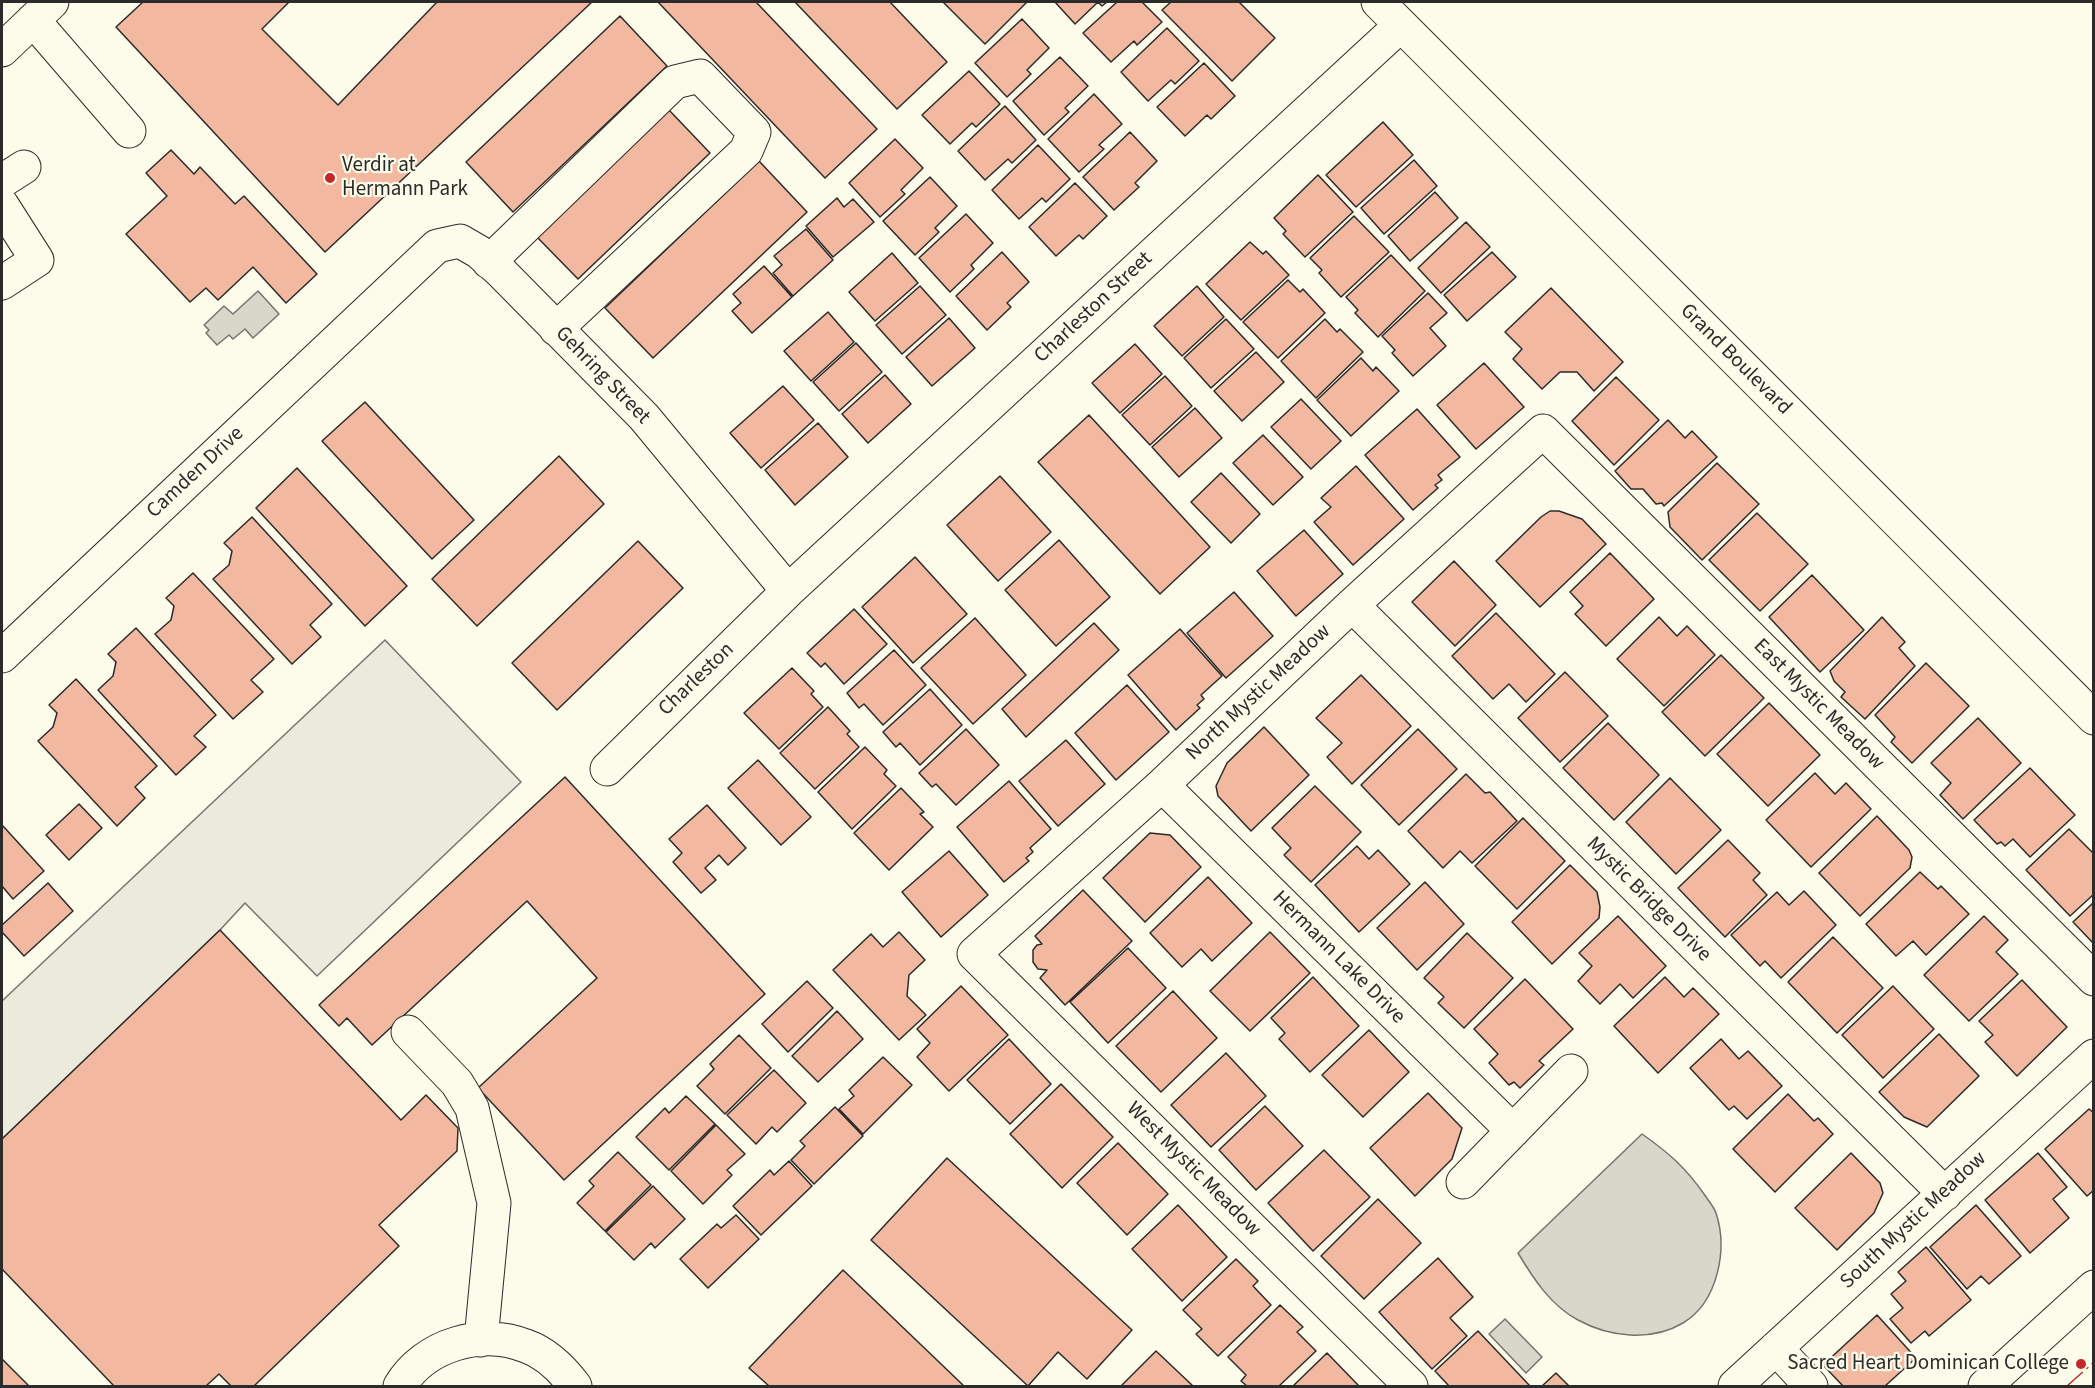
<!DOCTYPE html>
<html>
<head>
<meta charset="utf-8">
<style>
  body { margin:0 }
  #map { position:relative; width:2095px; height:1388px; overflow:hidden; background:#fdfbea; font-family:"Source Sans 3",sans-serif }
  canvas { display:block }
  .frame { position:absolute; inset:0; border:3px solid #2b2b2b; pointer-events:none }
</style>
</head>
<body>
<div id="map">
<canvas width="2095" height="1388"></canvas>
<div class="frame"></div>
</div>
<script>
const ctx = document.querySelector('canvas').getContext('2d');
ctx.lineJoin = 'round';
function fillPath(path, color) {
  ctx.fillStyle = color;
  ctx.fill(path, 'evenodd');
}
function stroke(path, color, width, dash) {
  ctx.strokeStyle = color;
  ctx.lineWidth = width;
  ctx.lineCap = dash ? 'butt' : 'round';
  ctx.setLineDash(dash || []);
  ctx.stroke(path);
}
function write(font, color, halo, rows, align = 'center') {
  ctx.font = font + ' "Source Sans 3",sans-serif';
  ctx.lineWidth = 4.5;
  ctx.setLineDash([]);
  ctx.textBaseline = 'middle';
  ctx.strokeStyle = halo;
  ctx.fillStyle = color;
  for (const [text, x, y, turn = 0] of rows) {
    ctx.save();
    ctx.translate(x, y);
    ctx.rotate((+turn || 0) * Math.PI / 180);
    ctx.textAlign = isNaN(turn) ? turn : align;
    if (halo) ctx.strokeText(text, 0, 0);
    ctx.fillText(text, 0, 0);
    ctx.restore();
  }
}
const parking = new Path2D(`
  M385,640L521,782L317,976L245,903L220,930L2,1139V1001Z`);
const water = new Path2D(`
  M258,291L279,314L253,338L245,329L233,339L229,335L217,345L206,333L209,330L204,325L224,306L233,314Z
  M1642,1134C1669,1153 1685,1167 1704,1194C1708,1200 1714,1207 1716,1213C1728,1249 1718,1302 1683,1323C1651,1342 1609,1337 1578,1320C1551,1306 1533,1278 1518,1253Z
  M1505,1319L1542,1357L1526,1373L1489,1334Z`);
const building = new Path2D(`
  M143,2H289L262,29L338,105L437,2H592L325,252L116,27Z
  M658,2H756L877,129L825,178Z
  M795,2H890L947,62L897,109Z
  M943,2H1027L985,44Z
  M1055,2H1107L1102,6L1098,2L1075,24Z
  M1117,2H1142L1162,22L1137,45L1134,41L1111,62L1083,33Z
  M1171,2H1239L1275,38L1232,81L1162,10Z
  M620,16L667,66L513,212L466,162Z
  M1022,19L1049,48L1027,70L1031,74L1007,97L975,63Z
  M1167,28L1199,61L1175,84L1171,80L1148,101L1121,72Z
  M1060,57L1088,86L1065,108L1069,112L1044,135L1013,101Z
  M1204,63L1235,96L1211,119L1207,115L1185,136L1157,107Z
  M969,71L1000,104L976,127L972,123L950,144L922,115Z
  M1094,94L1122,124L1099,145L1104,149L1079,172L1048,139Z
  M1005,106L1036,140L1012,163L1008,159L985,180L958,151Z
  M669,110L710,153L578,279L536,236Z
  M1383,122L1413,155L1356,207L1326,175Z
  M1130,132L1157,161L1135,183L1139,187L1114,210L1083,177Z
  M895,139L923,168L901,190L905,194L880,217L849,183Z
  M1038,145L1070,179L1046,202L1042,198L1019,219L992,190Z
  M171,150L194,174L200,167L235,204L244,196L317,274L286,303L253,267L218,300L206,288L190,302L126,234L167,196L146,173Z
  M1414,160L1437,186L1384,234L1361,208Z
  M759,161L807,212L653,358L605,308Z
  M1318,175L1353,212L1305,257L1283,234L1286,231L1274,218Z
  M930,177L957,206L935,228L939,232L915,255L883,221Z
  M1075,183L1107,216L1083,239L1079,235L1056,256L1029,227Z
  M1435,192L1458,218L1410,261L1388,236Z
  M837,198L844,207L853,199L874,222L833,257L806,226Z
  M966,214L993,243L971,265L974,269L950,292L919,258Z
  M1354,216L1389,252L1341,297L1319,273L1322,270L1310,258Z
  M1466,222L1490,247L1441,293L1418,268Z
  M806,229L833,260L793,296L773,273L782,265L774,256Z
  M1250,242L1263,254L1266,251L1289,275L1241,320L1206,284Z
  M1002,252L1029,282L1007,303L1011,307L987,330L956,296Z
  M1492,252L1516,277L1467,321L1444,295Z
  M892,253L918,283L875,321L849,292Z
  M1391,255L1425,291L1378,337L1355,313L1358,310L1346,297Z
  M764,266L792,297L752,333L732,311L741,303L733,294Z
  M1288,280L1300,292L1303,289L1325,313L1278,358L1243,322Z
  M920,286L946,315L902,354L876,325Z
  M1197,286L1224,317L1182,356L1154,326Z
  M1551,288L1623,362L1594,391L1577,372H1560L1542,389L1513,359L1522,349L1505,332Z
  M1428,293L1447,313L1430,328L1446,346L1413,376L1392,353L1395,350L1382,336Z
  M828,312L854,342L811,381L784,351Z
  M949,318L975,348L932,386L906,357Z
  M1226,319L1254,349L1211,388L1184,358Z
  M1325,319L1337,332L1340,329L1363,352L1316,398L1281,361Z
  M856,343L882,372L839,411L813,382Z
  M1135,344L1162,374L1120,413L1092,383Z
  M1256,352L1284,382L1242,421L1214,391Z
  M1361,358L1373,371L1376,367L1399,391L1351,436L1317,400Z
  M1484,363L1524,407L1476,449L1437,405Z
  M885,375L911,404L868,443L842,414Z
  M1165,376L1192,406L1150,445L1122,415Z
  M1616,377L1659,420L1614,465L1572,421Z
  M783,386L814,420L761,468L730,433Z
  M1301,399L1341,441L1311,469L1271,427Z
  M365,402L474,520L432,559L322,441Z
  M1195,408L1222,438L1179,477L1152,447Z
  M1417,409L1460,457L1438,475L1442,480L1435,485L1438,488L1413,510L1365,455Z
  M1089,415L1210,547L1160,594L1038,462Z
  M1668,420L1685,438L1692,431L1717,457L1664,506L1662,503L1656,504L1643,489H1631L1615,471Z
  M818,423L848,457L795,505L765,470Z
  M1263,435L1303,477L1273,505L1233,463Z
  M559,456L604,504L477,626L432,579Z
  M1717,463L1759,504L1702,560L1670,527L1668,512Z
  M1356,466L1404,519L1353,565L1314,522L1331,507L1321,498Z
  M297,468L407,586L365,626L256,508Z
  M1221,473L1260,514L1231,543L1191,502Z
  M1000,476L1051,532L998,581L947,525Z
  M1550,511H1559L1582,519L1606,544L1540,607L1496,561L1541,517Z
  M1757,513L1808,564L1760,611L1709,560Z
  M252,517L332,604L310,625L321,637L292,664L213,579L229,565L232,551L224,543Z
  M1304,530L1343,574L1296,616L1257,571Z
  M1059,540L1110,597L1056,646L1005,590Z
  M638,541L683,588L557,710L512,663Z
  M1610,553L1654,599L1606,646L1575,614L1583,606L1570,592Z
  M915,557L967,614L913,663L862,607Z
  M1454,561L1496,605L1455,646L1412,602Z
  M193,573L274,659L251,680L263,692L233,719L155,634L171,620L174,606L166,598Z
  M1812,575L1864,630L1820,672L1769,617Z
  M1234,592L1273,636L1226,678L1187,633Z
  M854,609L887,644L844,684L825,663L821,667L807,653Z
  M1496,613L1555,674L1526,702L1509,684L1493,699L1452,656Z
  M1659,617L1677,636L1687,626L1715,655L1664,706L1617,659Z
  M1882,617L1905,642L1899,648L1915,666L1865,719L1841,697L1845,692L1834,681L1830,671Z
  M975,618L1026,675L973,724L921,668Z
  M1094,623L1119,650L1026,737L1002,709Z
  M136,628L216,715L194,736L206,747L176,775L98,690L113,676L116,662L108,654Z
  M1180,629L1222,676L1201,695L1204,699L1197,705L1200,708L1176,730L1128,675Z
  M894,650L926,685L883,725L864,704L859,708L847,693Z
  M1721,655L1764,698L1705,756L1662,712Z
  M1926,663L1969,706L1912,763L1891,742L1895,737L1875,715Z
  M792,668L814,691L811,694L823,707L779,749L744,713Z
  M1565,672L1608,716L1560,762L1518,718Z
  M1361,675L1411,726L1352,784L1327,757L1342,743L1316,718Z
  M76,679L157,766L135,787L145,798L117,826L38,741L53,727L57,713L49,705Z
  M1127,685L1169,732L1116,780L1075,733Z
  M930,689L962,725L920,765L900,743L896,747L883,732Z
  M1769,703L1820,755L1768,806L1717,754Z
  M828,707L850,731L847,734L859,747L815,789L780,753Z
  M1978,718L2021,763L1963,819L1940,795L1951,783L1931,763Z
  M1608,723L1659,775L1614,820L1563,768Z
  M1264,727L1309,775L1251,831L1218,796L1216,786L1227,763Z
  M966,729L999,765L956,805L936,784L932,787L919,773Z
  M1418,729L1457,769L1399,825L1361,785Z
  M1066,740L1105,784L1058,826L1019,781Z
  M865,747L887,770L884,774L896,786L852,829L818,792Z
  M758,760L811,817L781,845L728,788Z
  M2030,768L2075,815L2030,857L2013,839L2005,846L2001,842L1997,844L1974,820Z
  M1815,773L1835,794L1846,783L1871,809L1811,867L1766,820Z
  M1466,774L1485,793L1490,792L1517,821L1472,863L1460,851L1443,868L1408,831Z
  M565,777L765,994L564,1180L478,1088L597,978L527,901L372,1045L347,1018L339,1026L319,1005Z
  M1670,778L1721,830L1676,874L1626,822Z
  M1009,781L1051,829L1030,848L1033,852L1026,858L1029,861L1004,882L957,827Z
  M1315,786L1361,832L1311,882L1284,855L1291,848L1272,828Z
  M901,788L924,812L920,814L933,827L889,870L854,833Z
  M79,804L102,828L69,860L46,835Z
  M707,805L746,848L728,865L719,855L705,868L716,880L701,893L673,862L682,853L669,839Z
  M1877,816L1909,850L1912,857L1910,868L1860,916L1819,873Z
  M1523,818L1565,861L1517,909L1475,866Z
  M3,826L44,871L13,899L2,886V828Z
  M2069,829L2094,854V894L2070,916L2026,870Z
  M1150,833L1170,835L1201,867L1145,922L1103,878Z
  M1728,840L1760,873L1753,880L1767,895L1725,937L1678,888Z
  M1357,846L1369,859L1378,850L1410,884L1359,932L1315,885Z
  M949,851L988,895L941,937L902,892Z
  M1570,865L1597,892L1600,907L1599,918L1552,964L1512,922Z
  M1920,872L1938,889L1941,886L1969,914L1926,955L1913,941L1896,956L1866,924Z
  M1208,877L1252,923L1212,961L1201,949L1182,967L1150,933Z
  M1425,882L1464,924L1417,970L1377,928Z
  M48,883L73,911L24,956L2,932V925Z
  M1083,890L1132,941L1065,1005L1040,978L1047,970L1038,969L1033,962V950L1037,945L1042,944L1035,936Z
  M1804,891L1836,925L1781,978L1765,961L1760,966L1731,935L1777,892L1789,905Z
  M2094,902V944L2073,922Z
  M1618,916L1666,966L1633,998L1620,984L1600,1004L1578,981L1592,966L1579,953Z
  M1984,916L2008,940L1996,952L2018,974L1969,1021L1924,975Z
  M220,930L401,1120L426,1095L458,1128L457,1151L379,1225L399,1246L254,1386H231L219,1374L206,1386H114L2,1269V1139Z
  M899,932L925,960L909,975L907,996L926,1015L899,1040L833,970L871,934L883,947Z
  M1270,932L1310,973L1250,1031L1210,991Z
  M1467,933L1513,978L1464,1028L1438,1003L1444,997L1424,978Z
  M1833,937L1883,988L1837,1033L1788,982Z
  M1128,948L1166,988L1108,1043L1070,1002Z
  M1313,977L1359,1026L1310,1072L1279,1039L1285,1033L1271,1018Z
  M1665,977L1684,997L1693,988L1719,1014L1658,1073L1614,1026Z
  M1525,979L1573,1029L1539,1061L1544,1065L1520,1088L1514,1082L1509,1085L1489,1063L1498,1054L1474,1029Z
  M2022,980L2067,1027L2017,1076L1985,1042L1993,1035L1979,1021Z
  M807,981L833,1008L788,1052L762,1024Z
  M961,986L1008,1035L949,1091L917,1057L930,1043L917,1029Z
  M1893,986L1934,1029L1883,1078L1842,1035Z
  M1173,991L1217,1038L1161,1092L1116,1046Z
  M837,1011L863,1039L818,1082L792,1056Z
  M1369,1030L1409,1072L1363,1117L1322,1075Z
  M1939,1034L1979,1076L1927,1127L1904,1117L1879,1092Z
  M739,1035L771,1068L725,1114L697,1086L714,1069L710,1064Z
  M1009,1039L1051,1084L1010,1124L967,1080Z
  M1721,1039L1739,1059L1748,1051L1782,1086L1747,1119L1734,1106L1729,1110L1690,1068Z
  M1226,1053L1266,1096L1211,1147L1171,1105Z
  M883,1057L912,1085L863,1134L839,1109L854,1096L849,1090Z
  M774,1070L806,1103L777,1132L772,1127L756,1144L727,1115Z
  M1061,1084L1113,1137L1062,1188L1010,1134Z
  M1428,1093L1462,1128L1452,1159L1415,1196L1370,1148Z
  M1788,1094L1814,1121L1818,1118L1833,1134L1775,1192L1733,1149Z
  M686,1096L715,1124L669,1170L636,1137L665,1108L669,1113Z
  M1265,1106L1303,1146L1256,1190L1219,1150Z
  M835,1107L863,1136L814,1184L791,1160L805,1146L800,1141Z
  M2089,1109L2094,1113V1190L2087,1196L2045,1149Z
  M716,1125L745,1154L727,1170L732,1175L703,1204L671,1171Z
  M1118,1143L1168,1194L1127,1235L1077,1183Z
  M1324,1150L1370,1197L1313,1251L1268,1203Z
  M618,1152L651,1185L605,1231L577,1203L594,1186L589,1181Z
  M1851,1153L1880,1183L1883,1193L1874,1213L1837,1250L1795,1208Z
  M2038,1153L2067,1187L2053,1199L2069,1218L2030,1253L1985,1200Z
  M947,1158L1132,1330L1087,1379L1058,1352L1028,1386L871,1240Z
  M789,1161L812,1186L761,1235L733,1206L770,1170L774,1175Z
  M653,1186L685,1219L655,1248L651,1243L634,1260L606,1232Z
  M1378,1199L1421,1243L1364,1299L1321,1256Z
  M1178,1205L1227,1257L1182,1301L1132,1249Z
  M1976,1205L2021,1256L1989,1284L1981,1276L1967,1289L1930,1247Z
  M736,1215L759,1239L708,1288L680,1259L717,1224L721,1228Z
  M1926,1247L1971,1300L1929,1336L1925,1331L1911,1343L1890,1319L1903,1308L1891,1294L1906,1281L1898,1272Z
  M1438,1258L1473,1297L1450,1318L1467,1336L1432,1369L1379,1312Z
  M1236,1259L1258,1281L1253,1286L1271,1305L1218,1356L1196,1334L1202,1329L1183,1310Z
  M843,1270L964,1386H769L749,1368Z
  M1280,1305L1303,1327L1297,1332L1316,1351L1279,1386H1247L1241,1381L1246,1375L1228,1357Z
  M1877,1315L1916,1358L1885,1386H1843L1823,1365Z
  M1478,1331L1530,1386H1449L1435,1371Z
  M1156,1351L1193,1386H1121Z
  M1327,1353L1359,1386H1293Z
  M2,1359L29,1386H2Z
  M1556,1373L1569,1386H1542Z`);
const minor = new Path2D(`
  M1378,2L2094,718
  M33,20L129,131
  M2,50L52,2
  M2,181L24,167
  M2,205L37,260L2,283
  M489,262L675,82L700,76L754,132L746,151L556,329
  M1352,605L1945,1194
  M2,656L437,246L460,241L479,252L500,271L644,417L788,591
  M607,769L788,591L1401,25
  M1162,785L1513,1131
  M408,1032L457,1083L472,1108L494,1203L481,1340
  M1463,1182L1571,1071
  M1776,1348L1811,1386
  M400,1386C424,1345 482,1328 526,1346C546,1353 563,1370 575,1386
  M1411,1386L974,954L1162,785L1352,605L1543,431L2094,979
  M1735,1386L2094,1056
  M1985,1386L2094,1287`);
const power = new Path2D(`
  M2067,1386L2094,1362`);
const markers = [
  [330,178,6,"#c62828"],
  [2081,1364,6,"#c62828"]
];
const poiNames = [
  ["Verdir at",342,166],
  ["Hermann Park",342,190],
  ["Sacred Heart Dominican College",2069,1364,"right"]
];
const streetNames = [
  ["Charleston Street",1094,308,-43],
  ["Grand Boulevard",1735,360,45],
  ["Gehring Street",602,376,46],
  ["Camden Drive",196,473,-43],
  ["Charleston",697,680,-44],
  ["North Mystic Meadow",1259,693,-43],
  ["East Mystic Meadow",1818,705,45],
  ["Mystic Bridge Drive",1648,900,45],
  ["Hermann Lake Drive",1338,958,45],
  ["West Mystic Meadow",1193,1170,45],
  ["South Mystic Meadow",1914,1221,-43]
];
fillPath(parking, '#eceadb');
stroke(parking, '#74746e', 1.5);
fillPath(water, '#d8d7c9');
stroke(water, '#74746e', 1.5);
fillPath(building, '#f2b8a0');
stroke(building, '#2b2b2b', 1.5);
stroke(minor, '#2b2b2b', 35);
stroke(minor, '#fdfbea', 33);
stroke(power, '#c62828', 1.5, [21, 4.5, 3, 4.5]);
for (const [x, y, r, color] of markers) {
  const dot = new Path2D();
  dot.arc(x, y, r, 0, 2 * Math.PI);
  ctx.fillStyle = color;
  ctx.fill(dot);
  stroke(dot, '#fdfbea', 2);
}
write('21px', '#2b2b2b', '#fdfbea', poiNames, 'left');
write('21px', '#2b2b2b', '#fdfbea', streetNames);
</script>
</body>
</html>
